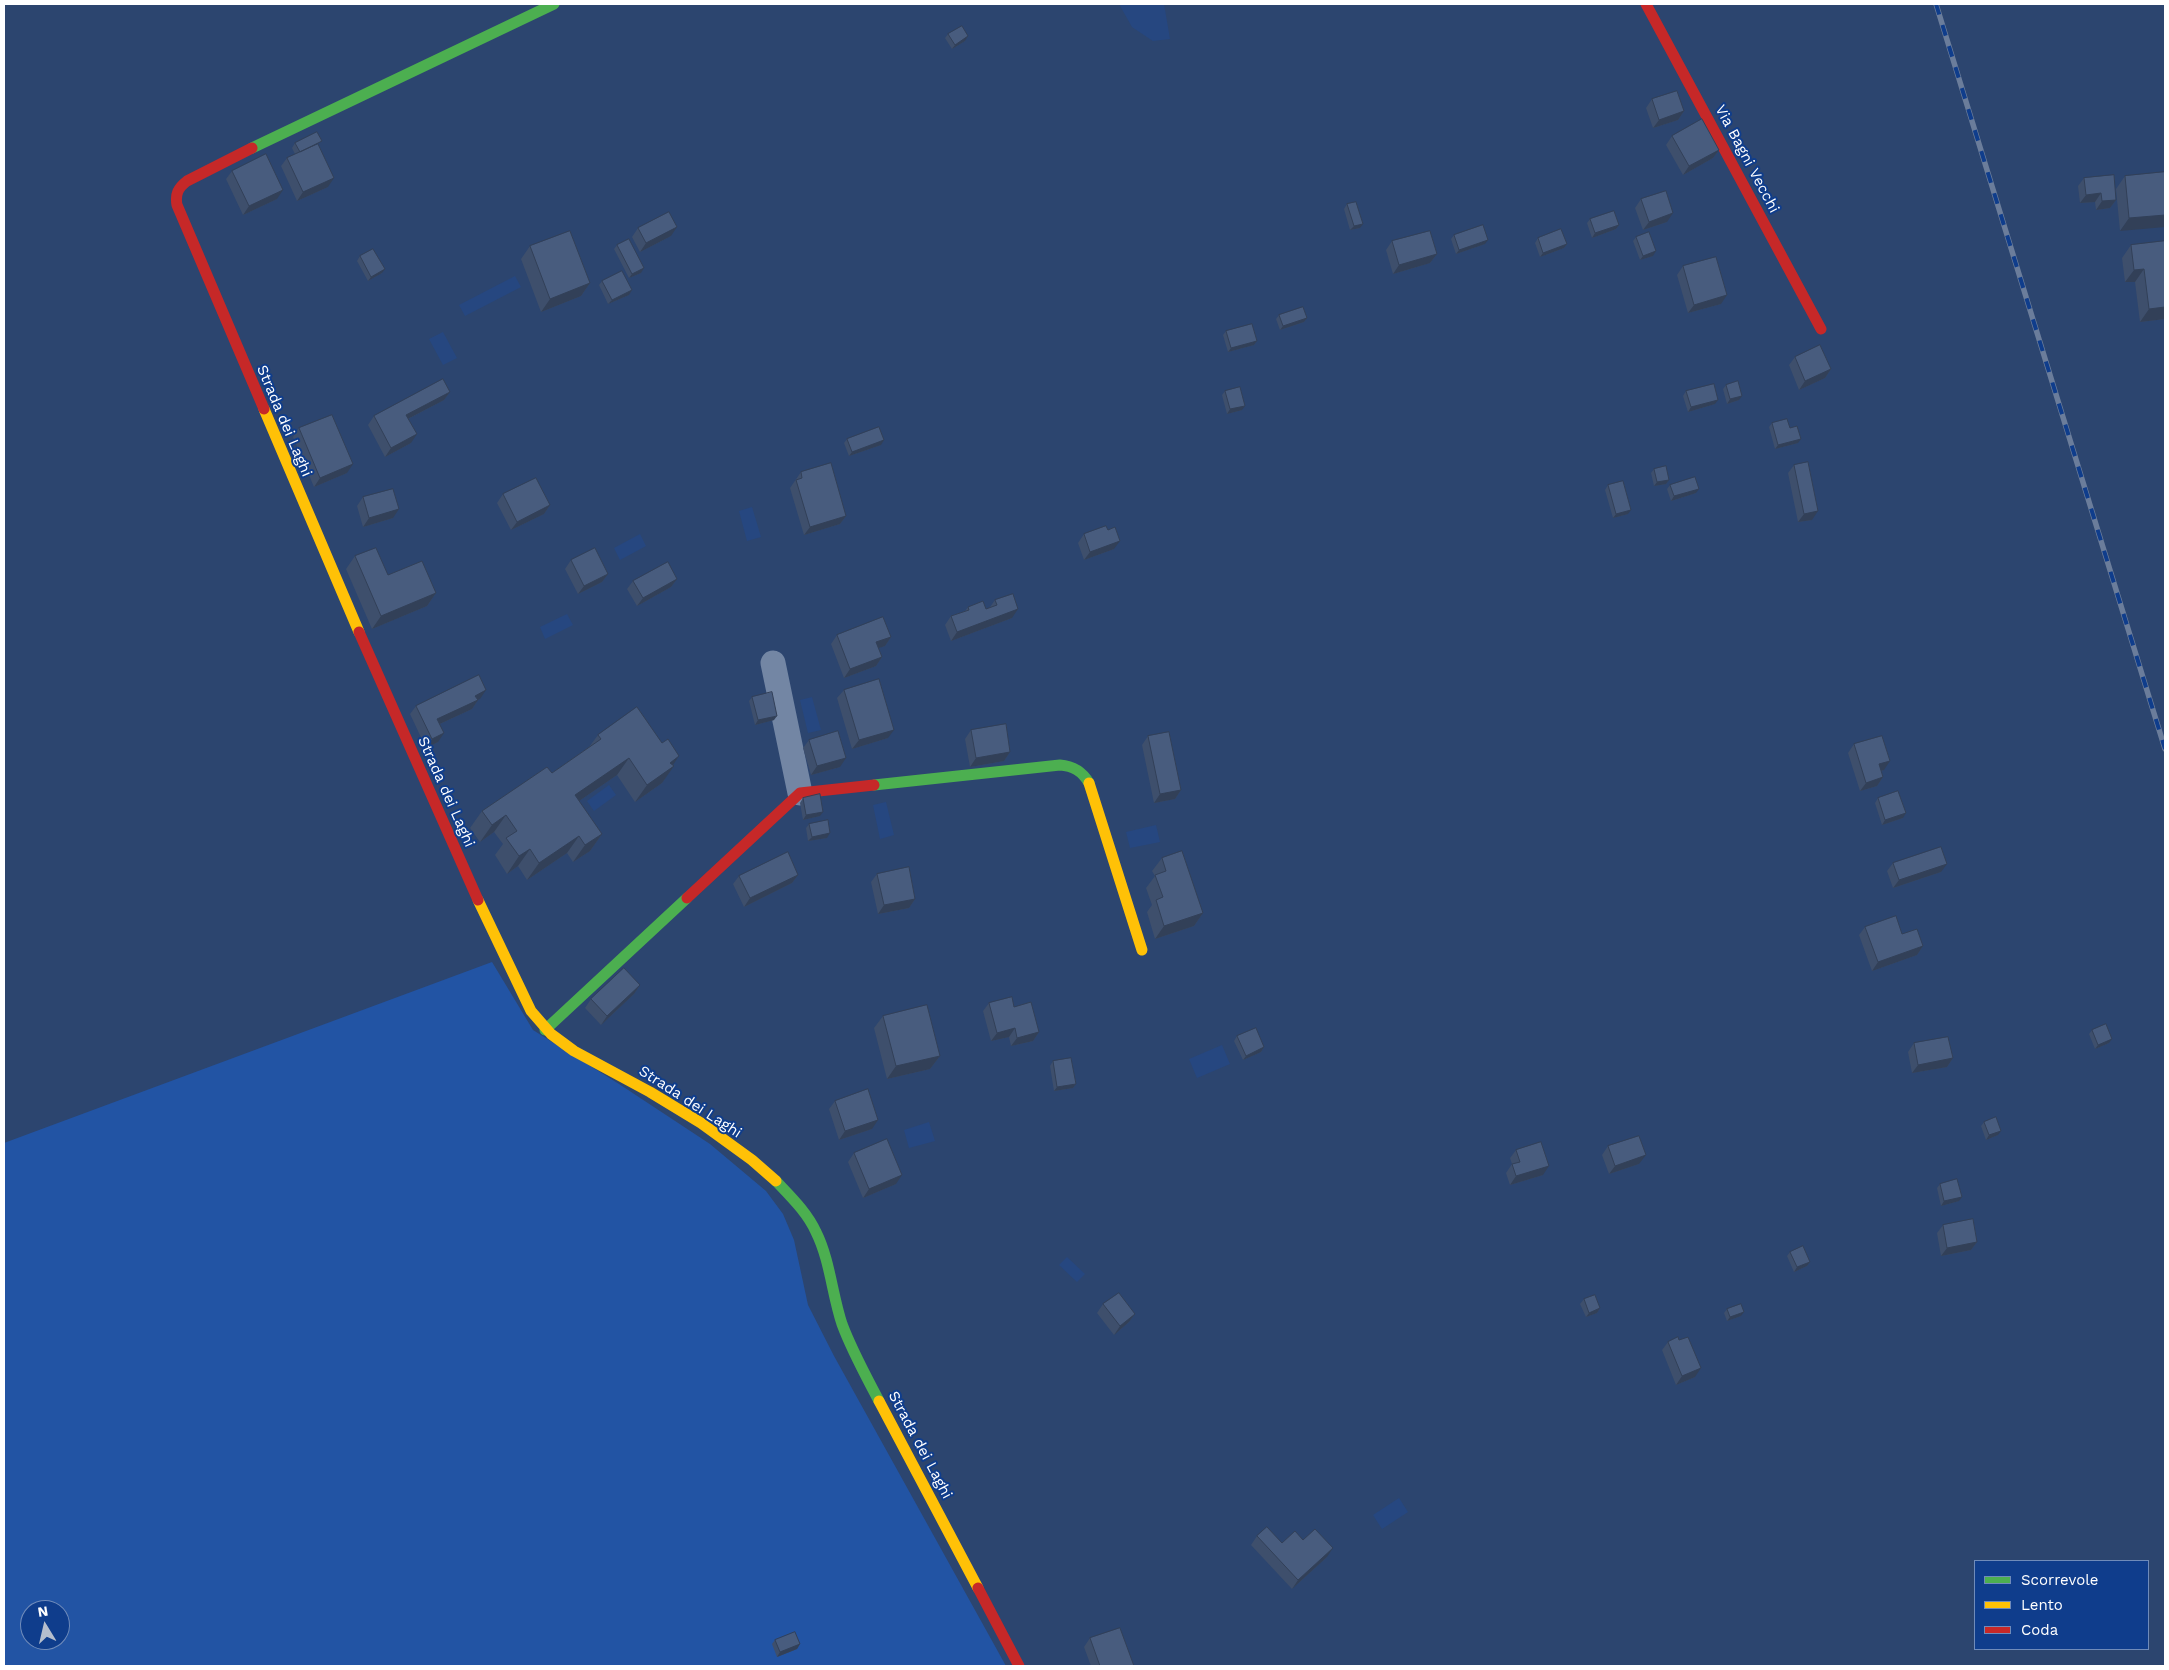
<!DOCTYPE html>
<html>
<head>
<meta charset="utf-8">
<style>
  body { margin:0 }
  #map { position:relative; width:2169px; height:1670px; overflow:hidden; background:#2c456f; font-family:"Work Sans",sans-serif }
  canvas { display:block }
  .frame { position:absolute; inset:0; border:5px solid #fff; pointer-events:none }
  .legend { position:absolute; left:1974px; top:1560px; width:175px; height:90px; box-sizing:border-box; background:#0f3d8c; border:1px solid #6f8bba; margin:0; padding:6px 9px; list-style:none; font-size:15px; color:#fff }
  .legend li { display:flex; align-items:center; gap:10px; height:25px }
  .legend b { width:25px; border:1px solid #6f8bba }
  .north { position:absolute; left:20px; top:1600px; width:50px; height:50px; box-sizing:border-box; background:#0f3d8c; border:1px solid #6f8bba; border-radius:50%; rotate:351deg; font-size:14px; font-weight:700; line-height:20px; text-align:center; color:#fff }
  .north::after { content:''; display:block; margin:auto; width:18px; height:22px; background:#b5becd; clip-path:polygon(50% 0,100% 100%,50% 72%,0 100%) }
</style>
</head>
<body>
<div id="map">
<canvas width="2169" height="1670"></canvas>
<div class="frame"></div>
<ul class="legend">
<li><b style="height:6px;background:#4caf50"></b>Scorrevole</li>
<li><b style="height:6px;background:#ffc107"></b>Lento</li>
<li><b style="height:6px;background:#c62828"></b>Coda</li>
</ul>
<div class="north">N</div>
</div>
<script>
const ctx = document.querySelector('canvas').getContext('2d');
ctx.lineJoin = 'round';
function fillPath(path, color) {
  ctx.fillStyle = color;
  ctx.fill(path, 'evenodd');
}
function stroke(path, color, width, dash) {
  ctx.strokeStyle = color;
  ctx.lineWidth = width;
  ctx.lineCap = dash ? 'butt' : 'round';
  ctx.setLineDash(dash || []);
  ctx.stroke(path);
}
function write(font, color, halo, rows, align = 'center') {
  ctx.font = font + ' "Work Sans",sans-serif';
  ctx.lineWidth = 4;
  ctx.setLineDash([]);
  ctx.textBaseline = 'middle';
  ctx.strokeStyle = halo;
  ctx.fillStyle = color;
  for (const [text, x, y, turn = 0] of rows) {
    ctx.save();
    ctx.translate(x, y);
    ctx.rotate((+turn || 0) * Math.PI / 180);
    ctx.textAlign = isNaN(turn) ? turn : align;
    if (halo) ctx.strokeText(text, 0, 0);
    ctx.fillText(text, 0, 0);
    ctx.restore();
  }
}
const green = new Path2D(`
  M492,962L533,1030L619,1084L710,1144L766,1191L783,1214L794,1240L808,1305L834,1356L1006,1666H4V1143ZM30,1610H60V1640H30Z`);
const water = new Path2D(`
  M1119,4H1164L1170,39L1153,41L1132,27Z
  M515,276L521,287L465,316L459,305Z
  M443,332L457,358L443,365L429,339Z
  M752,507L761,537L747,541L739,511Z
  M640,534L646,546L620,560L614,548Z
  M567,614L573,625L545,639L540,627Z
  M812,697L821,730L808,733L800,700Z
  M609,785L616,795L594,811L587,801Z
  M886,802L894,835L880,839L873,805Z
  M1156,825L1160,842L1130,848L1126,832Z
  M1222,1045L1230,1064L1197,1078L1189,1059Z
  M929,1122L935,1141L909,1148L904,1130Z
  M1067,1257L1085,1274L1077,1282L1059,1265Z
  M1399,1498L1408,1512L1382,1529L1373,1515Z`);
const street = new Path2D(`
  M773,663L800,793`);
const fast = new Path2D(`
  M252,148L554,4
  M874,785L1060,765C1073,766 1082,771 1089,783
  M545,1030L687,898
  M776,1181C790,1196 807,1212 816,1232C830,1260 832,1294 842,1324C852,1351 866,1376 879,1401`);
const slow = new Path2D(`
  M264,409L359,632
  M1089,783L1142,950
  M478,900L531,1011L551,1034L574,1051L650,1092L701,1123L752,1160L776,1181
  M879,1401L978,1588`);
const jam = new Path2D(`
  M1646,4L1821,329
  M252,148L187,181C178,188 175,194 177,205L264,409
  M359,632L478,900
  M687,898L800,793L874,785
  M978,1588L1019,1666`);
const rail = new Path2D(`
  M1936,4L2165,749`);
const wall = new Path2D(`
  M948,34L965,41L952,49L945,38Z
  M1652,99L1684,111L1678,120L1653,128L1646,108Z
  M1672,136L1719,150L1713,158L1683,175L1666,145Z
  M295,143L318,145L328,187L297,201L281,166L287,158L295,154L292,148Z
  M232,171L277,199L243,215L226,179Z
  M2165,172L2120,231L2116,189L2125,176Z
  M2084,178L2116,200L2110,208L2096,210L2095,202L2080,203L2078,186Z
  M1641,199L1667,222L1643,230L1635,208Z
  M1347,204L1360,228L1350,230L1344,209Z
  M1590,219L1619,225L1616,229L1592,238L1587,223Z
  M638,228L671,236L640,252L632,237Z
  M1454,235L1485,244L1456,254L1451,239Z
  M1636,237L1653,256L1640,260L1633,241Z
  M1538,238L1567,244L1564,248L1540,257L1535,243Z
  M1392,241L1437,254L1430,263L1393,274L1386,250Z
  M2165,241V319L2140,322L2135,282H2125L2122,258L2131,245Z
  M617,245L641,273L629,278L614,249Z
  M530,246L590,283L581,296L541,312L521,259Z
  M360,256L382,273L368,281L357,261Z
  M1683,266L1721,304L1688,313L1677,275Z
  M602,281L629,295L608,304L599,285Z
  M1279,315L1307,318L1304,322L1280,330L1276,319Z
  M1226,331L1257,341L1254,345L1228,352L1223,335Z
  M1795,357L1831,369L1825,378L1799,390L1789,365Z
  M1726,385L1739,400L1727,404L1723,389Z
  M1225,391L1242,410L1227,414L1222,395Z
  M1686,391L1715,404L1688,412L1683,396Z
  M450,392L444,400L408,419L411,443L385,457L368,425L374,416Z
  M1772,423L1790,428L1798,443L1775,449L1769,427Z
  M299,428L347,473L314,487L293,437Z
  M847,439L881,445L849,456L844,443Z
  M1794,465L1812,520L1798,522L1788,473Z
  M1654,469L1669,480L1666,484L1654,486L1651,473Z
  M801,472L846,516L840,524L804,535L790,488Z
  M1608,485L1628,514L1613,518L1605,490Z
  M1670,485L1696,493L1671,501L1667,489Z
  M503,494L550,505L544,514L511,530L497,503Z
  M363,497L393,518L363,527L357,506Z
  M1084,534L1114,549L1084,560L1078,543Z
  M355,556L388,575L436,593L427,606L372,629L346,569Z
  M571,560L608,574L602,582L578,594L565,569Z
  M677,579L671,587L637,606L627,589L633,581Z
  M995,600L1012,618L951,641L945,625L951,616L965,611L968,607L986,609L990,607Z
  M837,635L891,637L885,646L878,648L882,657L876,666L844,678L831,644Z
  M844,690L888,738L852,749L837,698Z
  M752,697L774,720L755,725L749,701Z
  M480,699L478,700L472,709L440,724L438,742L426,748L410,714L416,706Z
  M971,730L1010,752L1004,761L970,767L965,739Z
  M598,735L673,766L662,783L635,802L617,775L579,801L602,834L590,851L573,862L567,853L527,880L518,866L507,874L495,855L503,844L494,832L480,842L470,828L482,811L552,773L589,747Z
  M1148,736L1181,790L1175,799L1154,803L1142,745Z
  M809,740L840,767L811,775L803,748Z
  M1854,744L1884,770L1881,771L1883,777L1877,786L1860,791L1848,753Z
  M803,798L820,816L803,820L800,803Z
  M1878,798L1903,818L1882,825L1875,803Z
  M809,824L827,838L808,841L806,828Z
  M1162,858L1203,913L1194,926L1155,939L1147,912L1152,905L1146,888L1155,876L1152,871Z
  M1893,863L1941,872L1893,888L1887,871Z
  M877,874L915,899L909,908L878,914L871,882Z
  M798,875L792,883L744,907L733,884L739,876Z
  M1865,927L1902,934L1923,946L1917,955L1872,971L1859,935Z
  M640,985L634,994L601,1025L585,1008L591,999Z
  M989,1003L1014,1007L1039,1032L1033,1041L1011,1046L1009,1037L991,1041L983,1011Z
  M883,1016L940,1056L930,1069L887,1079L874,1028Z
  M2092,1030L2109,1043L2095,1049L2089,1034Z
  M1237,1036L1264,1047L1261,1052L1243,1060L1234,1041Z
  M1914,1043L1953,1058L1947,1067L1912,1073L1908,1052Z
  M1053,1061L1076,1084L1073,1088L1054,1091L1050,1066Z
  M835,1101L872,1129L839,1140L829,1109Z
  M1984,1122L1998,1135L1986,1140L1981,1126Z
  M1608,1146L1639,1164L1609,1174L1602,1155Z
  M1516,1150L1543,1175L1510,1185L1506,1173L1512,1164L1510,1158Z
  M854,1153L896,1184L863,1198L848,1162Z
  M1940,1184L1959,1201L1941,1206L1937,1188Z
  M1943,1225L1977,1242L1971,1250L1941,1256L1937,1233Z
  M1790,1252L1810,1262L1807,1266L1794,1272L1787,1256Z
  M1584,1299L1600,1308L1597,1313L1586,1317L1580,1304Z
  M1103,1304L1135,1314L1129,1322L1114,1335L1097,1313Z
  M1727,1309L1741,1316L1727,1321L1724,1313Z
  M1668,1342L1695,1377L1676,1385L1662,1350Z
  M1257,1536L1282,1543L1327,1557L1292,1589L1251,1545Z
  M1090,1638L1134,1666H1091L1084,1647Z
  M775,1640L800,1644L797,1649L777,1657L772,1644Z`);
const shadedWall = new Path2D(`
  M968,36L965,41L952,49L955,45Z
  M1684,111L1678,120L1653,128L1659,120Z
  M1719,150L1713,158L1683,175L1689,166Z
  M334,178L328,187L297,201L303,192Z
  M283,190L277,199L243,215L249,206Z
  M2101,193L2095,202L2080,203L2086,195Z
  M2116,200L2110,208L2096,210L2102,201Z
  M1673,213L1667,222L1643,230L1649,222Z
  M2165,215V227L2120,231L2129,218Z
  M1363,224L1360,228L1350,230L1354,226Z
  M1619,225L1616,229L1592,238L1595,233Z
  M677,227L671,236L640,252L646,243Z
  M1488,240L1485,244L1456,254L1459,250Z
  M1567,244L1564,248L1540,257L1543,253Z
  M1656,251L1653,256L1640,260L1643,256Z
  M1437,254L1430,263L1393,274L1399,265Z
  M644,268L641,273L629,278L632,274Z
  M385,269L382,273L368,281L371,277Z
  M2144,269L2135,282H2125L2134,270Z
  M590,283L581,296L541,312L550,299Z
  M632,290L629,295L608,304L612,300Z
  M1727,295L1721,304L1688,313L1694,305Z
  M2165,307V319L2140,322L2149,309Z
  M1307,318L1304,322L1280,330L1283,326Z
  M1257,341L1254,345L1228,352L1231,348Z
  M1831,369L1825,378L1799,390L1805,381Z
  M450,392L444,400L400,423L406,415Z
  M1742,396L1739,400L1727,404L1730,399Z
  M1718,400L1715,404L1688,412L1691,407Z
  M1245,406L1242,410L1227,414L1230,409Z
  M417,434L411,443L385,457L391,448Z
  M1801,439L1798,443L1775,449L1778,445Z
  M884,440L881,445L849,456L852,452Z
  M353,464L347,473L314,487L320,478Z
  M1669,480L1666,484L1654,486L1657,482Z
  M1699,489L1696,493L1671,501L1674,496Z
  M550,505L544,514L511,530L517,522Z
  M399,509L393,518L363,527L369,518Z
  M1631,510L1628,514L1613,518L1616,514Z
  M1818,511L1812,520L1798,522L1804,514Z
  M846,516L840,524L804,535L810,527Z
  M1120,541L1114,549L1084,560L1090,552Z
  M608,574L602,582L578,594L584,586Z
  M677,579L671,587L637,606L643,598Z
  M436,593L427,606L372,629L381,616Z
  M1018,609L1012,618L951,641L957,632Z
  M891,637L885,646L870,651L876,642Z
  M882,657L876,666L844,678L850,669Z
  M486,690L480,699L469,704L475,696Z
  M478,700L472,709L431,728L437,719Z
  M777,716L774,720L755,725L758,720Z
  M894,730L888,738L852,749L859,740Z
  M444,733L438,742L426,748L432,739Z
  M1010,752L1004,761L970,767L976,758Z
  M679,756L671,768L674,766L662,783L635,802L647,785L670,763Z
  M629,758L617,775L563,812L575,795Z
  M846,758L840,767L811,775L817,766Z
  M1890,761L1884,770L1873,773L1879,764Z
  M1883,777L1877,786L1860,791L1866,783Z
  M1181,790L1175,799L1154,803L1160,794Z
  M823,812L820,816L803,820L806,815Z
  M1906,813L1903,818L1882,825L1885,820Z
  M506,815L494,832L480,842L492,825Z
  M830,833L827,838L808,841L812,837Z
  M602,834L590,851L573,862L585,845Z
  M579,836L567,853L527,880L539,863Z
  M530,849L518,866L507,874L519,856Z
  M1947,864L1941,872L1893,888L1899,880Z
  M798,875L792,883L744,907L750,898Z
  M915,899L909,908L878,914L884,905Z
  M1203,913L1194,926L1155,939L1164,926Z
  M1923,946L1917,955L1872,971L1878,962Z
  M640,985L634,994L601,1025L607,1016Z
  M1015,1028L1009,1037L991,1041L997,1033Z
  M1039,1032L1033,1041L1011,1046L1017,1038Z
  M2112,1039L2109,1043L2095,1049L2098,1045Z
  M1264,1047L1261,1052L1243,1060L1246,1056Z
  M940,1056L930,1069L887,1079L896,1066Z
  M1953,1058L1947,1067L1912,1073L1918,1065Z
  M1076,1084L1073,1088L1054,1091L1057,1087Z
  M878,1120L872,1129L839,1140L845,1131Z
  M2001,1131L1998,1135L1986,1140L1989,1135Z
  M1646,1155L1639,1164L1609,1174L1615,1166Z
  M1549,1166L1543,1175L1510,1185L1516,1176Z
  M902,1175L896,1184L863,1198L869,1189Z
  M1962,1197L1959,1201L1941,1206L1944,1201Z
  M1977,1242L1971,1250L1941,1256L1947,1248Z
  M1810,1262L1807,1266L1794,1272L1797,1267Z
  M1600,1308L1597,1313L1586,1317L1589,1313Z
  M1744,1312L1741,1316L1727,1321L1730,1317Z
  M1135,1314L1129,1322L1114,1335L1120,1326Z
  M1701,1368L1695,1377L1676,1385L1682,1376Z
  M1333,1548L1327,1557L1292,1589L1298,1580Z
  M800,1644L797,1649L777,1657L780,1652Z`);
const building = new Path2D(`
  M962,26L968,36L955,45L948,34Z
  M1677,91L1684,111L1659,120L1652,99Z
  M1702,119L1719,150L1689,166L1672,136Z
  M317,132L322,141L300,152L295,143Z
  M318,144L334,178L303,192L287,158Z
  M266,154L283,190L249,206L232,171Z
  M2165,172V215L2129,218L2125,176Z
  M2114,175L2116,200L2102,201L2101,193L2086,195L2084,178Z
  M1666,191L1673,213L1649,222L1641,199Z
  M1356,202L1363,224L1354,226L1347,204Z
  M1614,211L1619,225L1595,233L1590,219Z
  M669,212L677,227L646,243L638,228Z
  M1483,225L1488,240L1459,250L1454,235Z
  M1561,229L1567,244L1543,253L1538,238Z
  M570,231L590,283L550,299L530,246Z
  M1430,231L1437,254L1399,265L1392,241Z
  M1649,232L1656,251L1643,256L1636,237Z
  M629,239L644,268L632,274L617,245Z
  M2165,241V307L2149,309L2144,269L2134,270L2131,245Z
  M373,249L385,269L371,277L360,256Z
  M1716,257L1727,295L1694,305L1683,266Z
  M622,271L632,290L612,300L602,281Z
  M1303,307L1307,318L1283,326L1279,315Z
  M1252,324L1257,341L1231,348L1226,331Z
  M1820,345L1831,369L1805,381L1795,357Z
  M443,379L450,392L406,415L417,434L391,448L374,416Z
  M1738,381L1742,396L1730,399L1726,385Z
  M1714,384L1718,400L1691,407L1686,391Z
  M1240,387L1245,406L1230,409L1225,391Z
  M332,415L353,464L320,478L299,428Z
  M1787,419L1790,428L1797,426L1801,439L1778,445L1772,423Z
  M879,427L884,440L852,452L847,439Z
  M1808,462L1818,511L1804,514L1794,465Z
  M831,463L846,516L810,527L796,480L802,478L801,472Z
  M1666,466L1669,480L1657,482L1654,469Z
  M1695,477L1699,489L1674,496L1670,485Z
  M536,478L550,505L517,522L503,494Z
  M1623,481L1631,510L1616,514L1608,485Z
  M393,489L399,509L369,518L363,497Z
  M1106,526L1108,530L1115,527L1120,541L1090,552L1084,534Z
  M376,548L388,575L422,561L436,593L381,616L355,556Z
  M595,548L608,574L584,586L571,560Z
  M668,562L677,579L643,598L633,581Z
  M1013,594L1018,609L957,632L951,616L969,610L968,607L983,601L986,609L997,605L995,600Z
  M883,617L891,637L876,642L882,657L850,669L837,635Z
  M479,675L486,690L475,696L478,700L437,719L444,733L432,739L416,706Z
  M879,679L894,730L859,740L844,690Z
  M772,692L777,716L758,720L752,697Z
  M637,707L662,743L668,739L679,756L670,763L674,766L647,785L629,758L575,795L602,834L585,845L579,836L539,863L530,849L519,856L506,838L517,831L506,815L492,825L482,811L547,767L552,773L601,739L598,735Z
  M1006,724L1010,752L976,758L971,730Z
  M838,731L846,758L817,766L809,740Z
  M1169,732L1181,790L1160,794L1148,736Z
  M1882,736L1890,761L1879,764L1883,777L1866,783L1854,744Z
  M1898,791L1906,813L1885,820L1878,798Z
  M820,794L823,812L806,815L803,798Z
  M828,820L830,833L812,837L809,824Z
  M1941,847L1947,864L1899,880L1893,863Z
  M1182,851L1203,913L1164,926L1156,900L1163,897L1155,875L1166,871L1162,858Z
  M788,852L798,875L750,898L739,876Z
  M909,867L915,899L884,905L877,874Z
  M1896,916L1902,934L1917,929L1923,946L1878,962L1865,927Z
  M624,968L640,985L607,1016L591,999Z
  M1012,997L1014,1007L1031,1002L1039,1032L1017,1038L1015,1028L997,1033L989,1003Z
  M927,1005L940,1056L896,1066L883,1016Z
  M2106,1024L2112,1039L2098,1045L2092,1030Z
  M1256,1028L1264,1047L1246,1056L1237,1036Z
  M1948,1037L1953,1058L1918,1065L1914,1043Z
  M1071,1058L1076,1084L1057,1087L1053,1061Z
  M868,1089L878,1120L845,1131L835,1101Z
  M1996,1117L2001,1131L1989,1135L1984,1122Z
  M1639,1136L1646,1155L1615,1166L1608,1146Z
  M887,1139L902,1175L869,1189L854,1153Z
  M1541,1142L1549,1166L1516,1176L1512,1164L1520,1162L1516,1150Z
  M1957,1179L1962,1197L1944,1201L1940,1184Z
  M1973,1219L1977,1242L1947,1248L1943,1225Z
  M1803,1246L1810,1262L1797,1267L1790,1252Z
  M1119,1293L1135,1314L1120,1326L1103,1304Z
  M1595,1295L1600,1308L1589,1313L1584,1299Z
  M1741,1304L1744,1312L1730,1317L1727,1309Z
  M1678,1337L1679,1340L1688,1337L1701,1368L1682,1376L1668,1342Z
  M1267,1527L1282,1543L1295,1531L1303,1540L1315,1529L1333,1548L1298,1580L1257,1536Z
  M1120,1628L1134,1666H1100L1090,1638Z
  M795,1632L800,1644L780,1652L775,1640Z`);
const streetNames = [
  ["Via Bagni Vecchi",1747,159,62],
  ["Strada dei Laghi",284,421,67],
  ["Strada dei Laghi",446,792,66],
  ["Strada dei Laghi",690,1102,33],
  ["Strada dei Laghi",920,1445,62]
];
fillPath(green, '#2254a4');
fillPath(water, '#264780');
stroke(street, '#7386a4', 25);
stroke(fast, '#4caf50', 11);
stroke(slow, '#ffc107', 11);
stroke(jam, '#c62828', 11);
stroke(rail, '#6b7d9b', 5.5);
stroke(rail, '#0f3d8c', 4, [11]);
fillPath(wall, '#3e4f6c');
fillPath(shadedWall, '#324058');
fillPath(building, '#485c7e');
stroke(building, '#324058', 1);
write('15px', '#fff', '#0f3d8c', streetNames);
</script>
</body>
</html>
